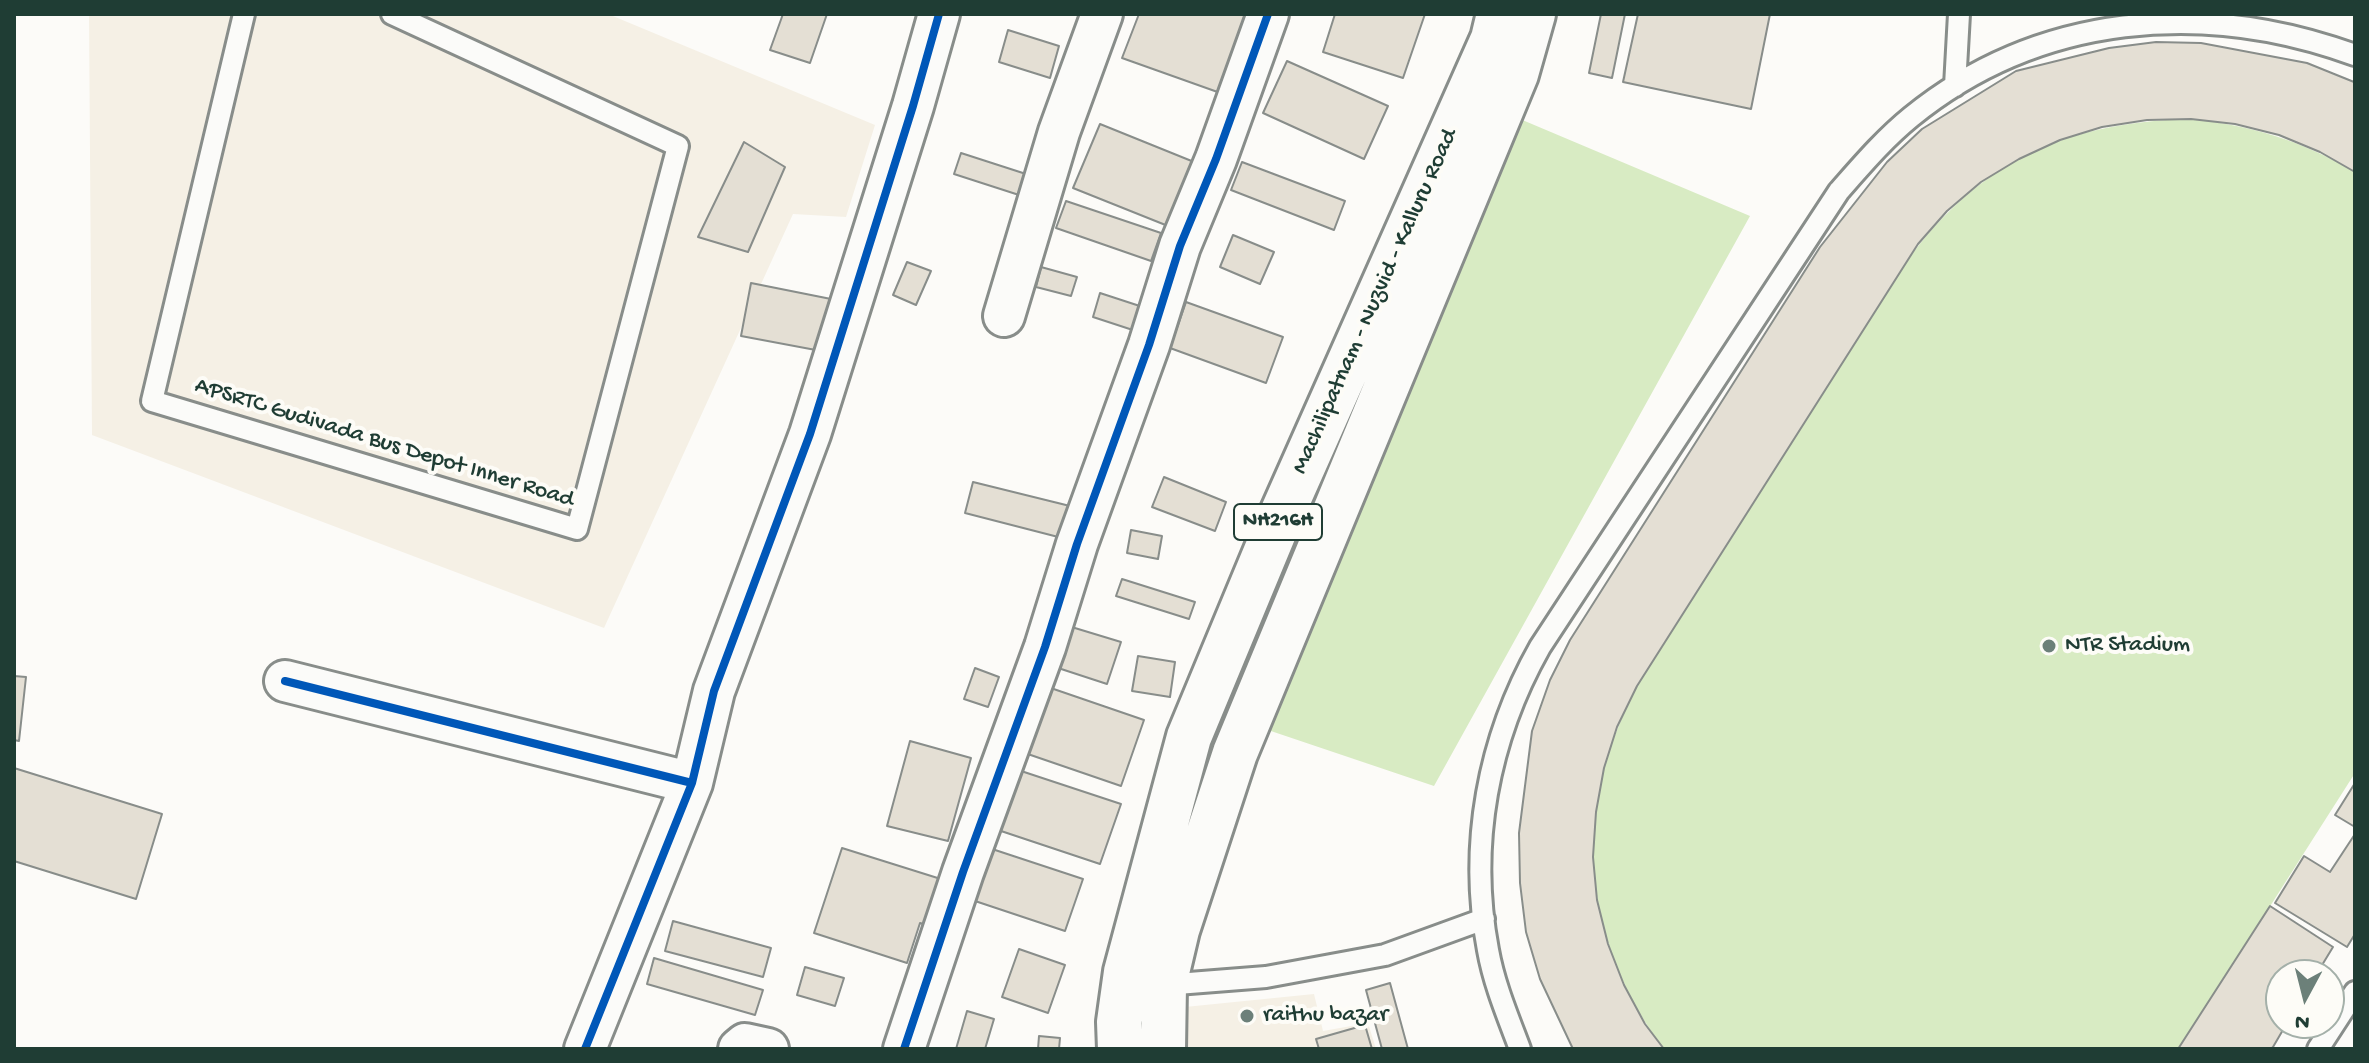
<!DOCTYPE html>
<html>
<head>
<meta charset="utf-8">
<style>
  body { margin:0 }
  #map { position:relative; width:2369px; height:1063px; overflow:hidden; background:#fcfbf8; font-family:"Gochi Hand",sans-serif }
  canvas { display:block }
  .frame { position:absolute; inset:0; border:16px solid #1f3d34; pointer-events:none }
  .north { position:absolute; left:2265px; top:959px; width:80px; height:80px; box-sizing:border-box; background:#fdfcf7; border:2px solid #a4b0a9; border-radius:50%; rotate:187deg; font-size:22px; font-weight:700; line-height:32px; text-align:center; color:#1f3d34 }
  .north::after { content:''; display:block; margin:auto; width:28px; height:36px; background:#6c8079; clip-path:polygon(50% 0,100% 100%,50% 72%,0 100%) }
</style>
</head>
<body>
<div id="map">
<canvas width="2369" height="1063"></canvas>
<div class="frame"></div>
<div class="north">N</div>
</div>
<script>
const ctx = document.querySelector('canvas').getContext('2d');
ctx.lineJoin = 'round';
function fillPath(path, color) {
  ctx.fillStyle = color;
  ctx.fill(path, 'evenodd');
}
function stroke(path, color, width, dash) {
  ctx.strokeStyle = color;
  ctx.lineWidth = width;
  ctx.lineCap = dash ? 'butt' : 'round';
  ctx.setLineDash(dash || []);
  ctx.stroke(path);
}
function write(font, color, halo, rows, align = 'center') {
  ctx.font = font + ' "Gochi Hand",sans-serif';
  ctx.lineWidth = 8;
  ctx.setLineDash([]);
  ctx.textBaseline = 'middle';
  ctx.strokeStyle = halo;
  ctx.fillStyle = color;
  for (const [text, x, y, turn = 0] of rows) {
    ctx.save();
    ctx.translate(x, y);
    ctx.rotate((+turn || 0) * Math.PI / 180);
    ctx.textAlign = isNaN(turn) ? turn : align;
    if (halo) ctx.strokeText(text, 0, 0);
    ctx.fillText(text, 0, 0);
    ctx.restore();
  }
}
const built = new Path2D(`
  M89,14H608L875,125L846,217L793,214L604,628L92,435Z
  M1314,994L1323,1031L1368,1023L1376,1049H1176L1175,1008Z`);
const green = new Path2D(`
  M1520,119L1750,216L1434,786L1259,727Z
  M2191,119C2254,126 2300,140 2355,172V773L2179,1049H1664C1603,969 1576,863 1604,766C1613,738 1624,712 1637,686L1893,281C1968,168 2056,122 2191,119Z`);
const building = new Path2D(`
  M783,14H827L810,63L770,50Z
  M1139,14H1255L1226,95L1122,58Z
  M1335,14H1425L1403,78L1323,52Z
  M1601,14H1625L1612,78L1589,73Z
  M1638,14H1770L1751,109L1623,82Z
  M1008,30L1059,46L1050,78L999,62Z
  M2156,42L2201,43L2307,63L2354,82L2355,172L2320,152L2279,135L2235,124L2191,119L2147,120L2102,127L2060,140L2019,159L1981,182L1947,211L1918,244L1637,686L1617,727L1604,768L1596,812L1593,857L1597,900L1608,944L1624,985L1645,1024L1664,1049H1573L1540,979L1526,932L1520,883L1519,833L1532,731L1550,680L1570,640L1820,247L1887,162L1922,129L2016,71L2109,48Z
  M1287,61L1388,106L1364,159L1263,113Z
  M1100,124L1199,164L1173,228L1073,188Z
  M744,142L785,167L748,252L698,237Z
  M961,153L1026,174L1019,195L954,174Z
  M1242,162L1345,201L1334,230L1231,190Z
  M1066,201L1161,233L1151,261L1056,228Z
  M1233,235L1274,252L1260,284L1220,267Z
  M907,262L931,271L916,305L893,295Z
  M1041,267L1077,277L1071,296L1036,287Z
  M751,283L831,299L821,351L741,336Z
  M1100,293L1152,310L1145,334L1093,317Z
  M1186,302L1283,337L1266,383L1170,348Z
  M1164,477L1226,502L1215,531L1152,507Z
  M973,482L1074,507L1066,539L965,513Z
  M1131,530L1162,536L1158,559L1127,553Z
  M1122,579L1195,602L1189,619L1116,596Z
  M1065,625L1121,642L1107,684L1052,666Z
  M1138,656L1175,662L1170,697L1132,691Z
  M975,668L999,677L988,707L964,699Z
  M14,676L26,677L19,741L14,740Z
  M1042,685L1144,720L1121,786L1019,751Z
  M910,741L971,758L948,841L887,826Z
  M14,768L162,814L136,899L14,861Z
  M1012,768L1121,804L1100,864L992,828Z
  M2355,783V827L2335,815Z
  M2355,834V934L2347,947L2275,903L2304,856L2330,872Z
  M983,846L1083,879L1065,931L966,898Z
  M842,848L944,880L929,926L920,923L907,963L814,933Z
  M2270,906L2333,947L2316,975H2281V1023H2287L2273,1047L2271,1049H2178Z
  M673,921L771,948L763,977L665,951Z
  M1019,949L1065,965L1048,1013L1002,997Z
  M654,958L763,990L755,1015L647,984Z
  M805,967L844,978L835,1006L797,995Z
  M1390,983L1408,1049H1382L1366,990Z
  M967,1011L994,1019L985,1049H956Z
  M1365,1025L1372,1049H1319L1316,1039Z
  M1039,1036L1060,1038L1059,1049H1038Z`);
const lane = new Path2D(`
  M244,14L152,401L577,529L678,146L392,14
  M1955,86L1959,14
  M1164,985L1266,977L1385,955L1484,919
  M1520,1049C1508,1017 1494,984 1488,950C1468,845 1488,739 1540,647L1839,191C1862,165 1884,139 1911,117C2039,13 2204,0 2355,55
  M2318,1049L2355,992`);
const street = new Path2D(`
  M1004,316L1059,132L1102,14
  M285,681L692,783
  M585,1049L692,783L714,691L810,434L913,106L939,14
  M739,1049L745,1044L768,1049
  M904,1049L963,872L1045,647L1077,544L1149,345L1180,246L1216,159L1268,14`);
const highway = new Path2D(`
  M1120,1049L1119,1022L1126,972L1189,737L1277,525L1493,39L1499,14
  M1163,1049L1164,985L1177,930L1235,753L1516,74L1533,14`);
const cycleway = new Path2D(`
  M285,681L692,783
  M585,1049L692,783L714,691L810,434L913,106L939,14
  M904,1049L963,872L1045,647L1077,544L1149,345L1180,246L1216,159L1268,14`);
const markers = [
  [2049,646,8,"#6c8079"],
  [1247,1016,8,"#6c8079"]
];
const shields = [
  [1278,522,88]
];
const shieldNames = [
  ["NH216H",1278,522]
];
const streetNames = [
  ["Machilipatnam - Nuzvid - Kalluru Road",1376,302,-66],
  ["APSRTC Gudivada Bus Depot Inner Road",384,444,17]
];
const poiNames = [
  ["NTR Stadium",2065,646],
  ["raithu bazar",1263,1016]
];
fillPath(built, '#f5f0e5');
fillPath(green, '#d8ebc3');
fillPath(building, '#e4dfd4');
stroke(building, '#888d8a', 2);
stroke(lane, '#888d8a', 26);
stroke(street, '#888d8a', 46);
stroke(highway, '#888d8a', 50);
stroke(lane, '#fbfbf9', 20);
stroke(street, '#fbfbf9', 40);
stroke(highway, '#fbfbf9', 44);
stroke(cycleway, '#0057b8', 8);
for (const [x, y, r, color] of markers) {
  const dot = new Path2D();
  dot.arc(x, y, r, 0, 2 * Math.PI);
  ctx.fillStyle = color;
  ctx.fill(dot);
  stroke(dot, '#fdfcf7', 3);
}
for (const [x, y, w] of shields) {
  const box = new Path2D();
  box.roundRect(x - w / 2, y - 18, w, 36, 6);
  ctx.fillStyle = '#fdfcf7';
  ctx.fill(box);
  stroke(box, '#1f3d34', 2);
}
write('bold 22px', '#1f3d34', null, shieldNames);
write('24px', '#1f3d34', '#fdfcf7', streetNames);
write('24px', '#1f3d34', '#fdfcf7', poiNames, 'left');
</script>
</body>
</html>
